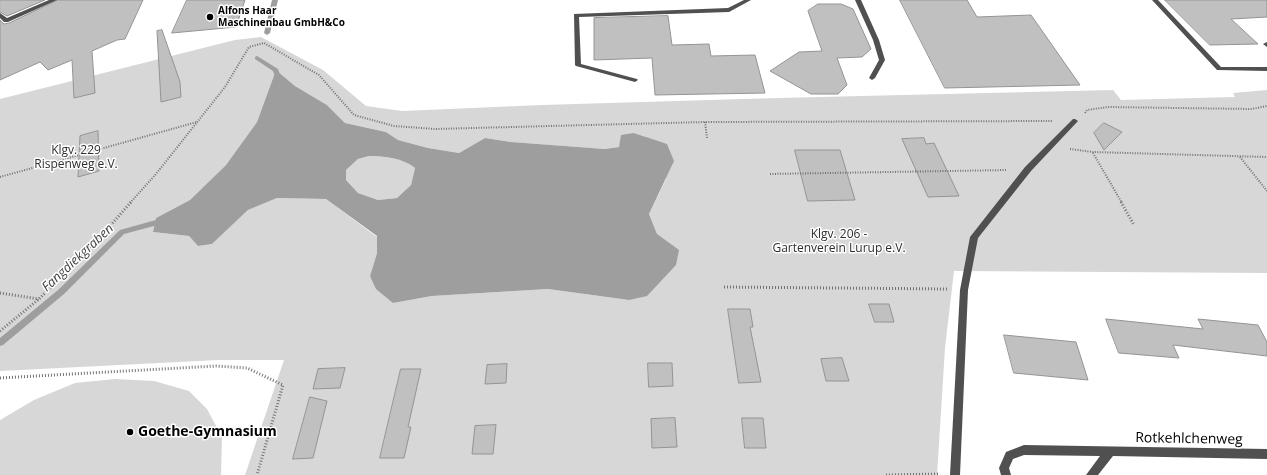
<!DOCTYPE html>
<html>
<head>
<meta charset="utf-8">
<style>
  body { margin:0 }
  canvas { display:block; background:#fff }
</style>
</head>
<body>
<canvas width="1267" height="475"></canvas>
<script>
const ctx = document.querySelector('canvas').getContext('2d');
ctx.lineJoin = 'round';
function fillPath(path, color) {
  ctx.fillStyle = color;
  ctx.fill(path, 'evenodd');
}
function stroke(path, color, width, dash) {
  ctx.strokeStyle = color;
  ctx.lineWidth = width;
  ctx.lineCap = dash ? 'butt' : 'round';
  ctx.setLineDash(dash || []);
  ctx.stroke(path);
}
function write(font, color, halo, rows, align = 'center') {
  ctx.font = font + ' "Open Sans",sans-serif';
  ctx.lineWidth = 3;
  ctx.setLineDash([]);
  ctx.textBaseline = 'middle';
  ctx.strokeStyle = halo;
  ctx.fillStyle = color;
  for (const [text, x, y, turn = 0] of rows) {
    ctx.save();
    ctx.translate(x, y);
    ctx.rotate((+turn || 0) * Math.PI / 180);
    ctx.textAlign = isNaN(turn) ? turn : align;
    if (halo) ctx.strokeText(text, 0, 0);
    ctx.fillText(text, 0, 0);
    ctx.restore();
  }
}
const green = new Path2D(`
  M261,37L323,70L366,106L402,111L542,105L778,98L1113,90L1121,100L1235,97L1233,93L1267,90V273L954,271L945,348L937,475H245L284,360H218L0,371V99L235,40ZM276,70L295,86L327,105L345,123L386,132L398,140L428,148L459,153L485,138L511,142L605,149L619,147L634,133L646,137L666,179L649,214L657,234L629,300L548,289L432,296L393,303L370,276L377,253V237L326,199L277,198L248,210L212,244L198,246L189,236L153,232L156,218L190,200L226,165L257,122Z
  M369,156C385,156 403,158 415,168L411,185L397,198L378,200L358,193L346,180V170L358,159Z
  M115,379L154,381L189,391L207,409L222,437L221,475H0V420L34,400L75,383Z`);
const water = new Path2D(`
  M276,70L295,86L327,105L345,123L386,132L398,140L428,148L459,153L485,138L511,142L605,149L619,147L621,135L634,133L667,144L674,161L649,214L657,234L679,250L676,265L647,296L629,300L548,289L432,296L393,303L376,289L370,276L377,253V236L326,199L277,198L248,210L212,244L198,246L189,236L153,232L156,218L190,200L226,165L257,122ZM369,156C384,156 403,158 415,168L411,185L397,198L378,200L358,193L346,180V170L358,159Z`);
const stream = new Path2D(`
  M272,0H278L270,33L267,35L264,33Z
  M257,56L278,69L281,78L280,79H276L273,71L255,59V57Z
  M163,218L165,219L166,221L165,223L124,234L64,294L3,345L0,346V338L58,290L120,230Z`);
const building = new Path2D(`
  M0,0H45L7,16L0,12Z
  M58,0H143L125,39L117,40L92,51L95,93L74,98L72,60L48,70L40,62L0,80V20L4,24L9,23Z
  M187,0H245L236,27L172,33Z
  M900,0H967L977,17L1031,15L1080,85L945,88Z
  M1165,0H1267V17L1231,19L1258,44L1210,45Z
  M818,4H841L853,9L871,49L862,57L837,58L847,85L838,94H811L770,71L799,52L822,51L808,11Z
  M668,16L672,45L709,44L711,56L755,55L765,93L655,95L652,58L594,60V18Z
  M162,30L180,82L181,97L161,102L157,31Z
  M1104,123L1122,132L1104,150L1094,133Z
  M98,131L99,171L78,177L80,136Z
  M924,138L926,144L934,143L959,196L928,197L902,139Z
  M795,150H840L855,200L808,201Z
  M869,304H889L894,322H875Z
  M728,309H750L753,327H750L761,382L739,383Z
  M1106,319L1203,329L1198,319L1258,325L1267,342V356L1173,345L1179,358L1119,353Z
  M1004,335L1076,342L1088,380L1014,373Z
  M842,358L849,381H826L821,359Z
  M648,363H672L673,386L649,387Z
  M507,364L506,383L485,384L487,365Z
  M345,368L340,388L313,389L318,369Z
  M401,369H421L408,427H411L404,458H380Z
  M310,397L327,401L313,458L293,459Z
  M675,418L677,447L652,448L651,419Z
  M742,418H763L766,448H745Z
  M496,425L493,454H472L475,426Z`);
const pathFar1 = new Path2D(`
  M1085,113L1087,110L1108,107L1251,109L1267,106
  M705,122L707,138
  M1070,149L1093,152L1267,157
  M1093,153L1122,203
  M1240,157L1267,191
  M770,174L1007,170
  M0,177L197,122
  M130,203L156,174L225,87L249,47L264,43L319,75L354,115L394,126L435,129L705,122L1053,121`);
const path = new Path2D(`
  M1121,202L1134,225
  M724,287L948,289
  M0,293L39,299
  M0,331L39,299L102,235L131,202
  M0,378L216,366L247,368L283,385L257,475
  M886,475L939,474`);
const lane = new Path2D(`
  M49,0H57L8,22H4L0,18V13L7,18Z
  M744,0H751L729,12L579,17L581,64L637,79L638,80L635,82L576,66L575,65L574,14L728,8Z
  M855,0H861L879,40L885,60L875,78L872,80L869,78L879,60L873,40Z
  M1152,0H1158L1221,67H1267V71L1217,70Z
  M1267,42V47L1263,44Z
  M1073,119H1075L1078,121L1031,171L978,238L968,290L960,475H950L960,290L970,237L1025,167Z`);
const street = new Path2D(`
  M1024,445L1267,449V459L1113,456L1098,475H1086L1100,456L1024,455L1013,459L1009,468L1011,475H1001L999,468L1006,452Z`);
const markers = [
  [210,17,4,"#000"],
  [130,432,4,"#000"]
];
const farPoinames = [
  ["Alfons Haar",218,11],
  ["Maschinenbau GmbH&Co",218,23]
];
const parkNames = [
  ["Klgv. 229",76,151],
  ["Rispenweg e.V.",76,165],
  ["Klgv. 206 -",839,235],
  ["Gartenverein Lurup e.V.",839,249]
];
const waterNames = [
  ["Fangdiekgraben",78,258,-43]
];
const nearPoinames = [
  ["Goethe-Gymnasium",138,432]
];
const nearStreetnames = [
  ["Rotkehlchenweg",1189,439,1]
];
fillPath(green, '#d7d7d7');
fillPath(water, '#9e9e9e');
fillPath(stream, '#9e9e9e');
fillPath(building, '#c0c0c0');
stroke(building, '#949494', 1);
stroke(pathFar1, '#727272', 2, [1, 1.5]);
stroke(path, '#727272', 3, [1, 2]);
fillPath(lane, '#505050');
fillPath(street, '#505050');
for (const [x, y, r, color] of markers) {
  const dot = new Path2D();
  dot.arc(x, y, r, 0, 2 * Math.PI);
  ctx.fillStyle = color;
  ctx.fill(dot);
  stroke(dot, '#fff', 1.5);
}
write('bold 10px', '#000', '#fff', farPoinames, 'left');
write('12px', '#2e2e2e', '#fff', parkNames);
write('italic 13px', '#3f3f3f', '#fff', waterNames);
write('bold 14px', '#000', '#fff', nearPoinames, 'left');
write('14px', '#000', '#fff', nearStreetnames);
</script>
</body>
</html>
